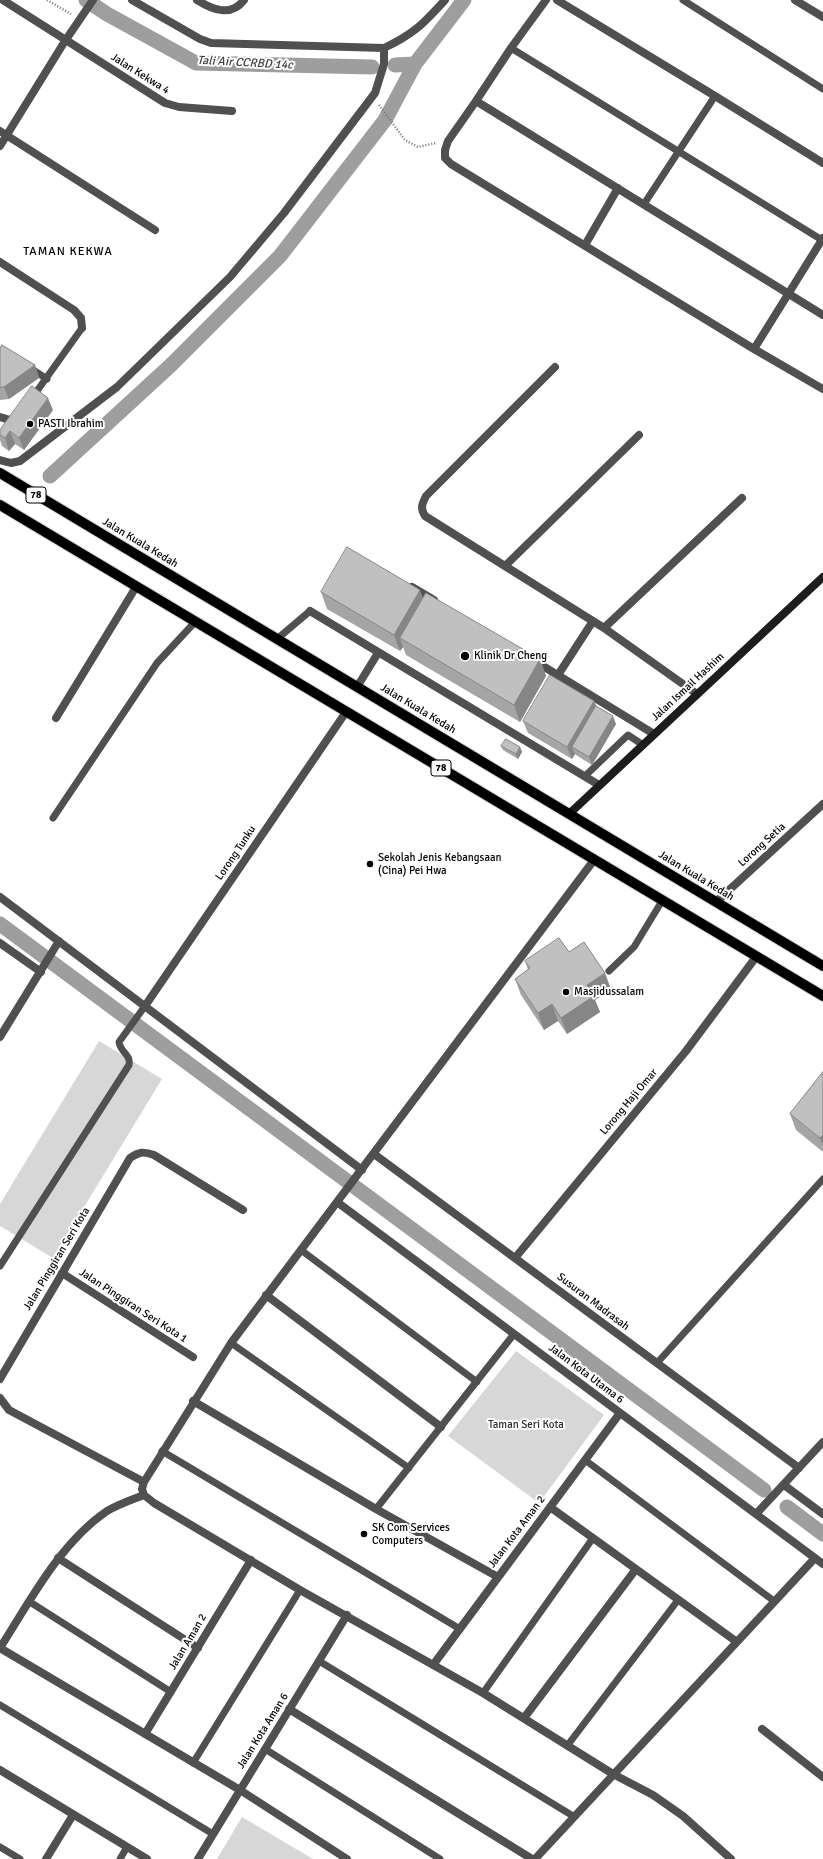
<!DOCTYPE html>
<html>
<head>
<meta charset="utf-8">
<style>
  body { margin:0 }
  canvas { display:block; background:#fff }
</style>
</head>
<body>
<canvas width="823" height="1859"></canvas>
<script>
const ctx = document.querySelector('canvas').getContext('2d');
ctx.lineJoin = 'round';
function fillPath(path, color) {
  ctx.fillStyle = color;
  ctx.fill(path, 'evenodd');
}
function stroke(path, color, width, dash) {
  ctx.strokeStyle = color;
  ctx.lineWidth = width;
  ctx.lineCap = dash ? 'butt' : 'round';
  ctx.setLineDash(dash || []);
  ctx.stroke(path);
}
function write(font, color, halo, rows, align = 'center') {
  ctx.font = font + ' Signika,sans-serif';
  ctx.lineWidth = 4;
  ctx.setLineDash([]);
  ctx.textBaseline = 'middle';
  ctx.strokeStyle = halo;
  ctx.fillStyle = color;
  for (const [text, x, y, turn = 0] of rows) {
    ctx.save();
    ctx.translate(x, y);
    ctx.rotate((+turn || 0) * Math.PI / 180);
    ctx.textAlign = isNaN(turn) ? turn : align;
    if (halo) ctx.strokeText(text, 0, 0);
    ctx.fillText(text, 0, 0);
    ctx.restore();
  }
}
const green = new Path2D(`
  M99,1041L162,1079L53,1258L0,1226V1204Z
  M516,1351L604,1415L539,1503L448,1436Z
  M242,1817L313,1859H217Z`);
const canal = new Path2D(`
  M86,0L107,14L196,63L372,67
  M395,65L415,64
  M50,476L171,365L280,256L385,120L415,64L464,0
  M0,924L764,1490
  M787,1507L823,1534`);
const path = new Path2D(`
  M47,0L71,14
  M379,105L405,140L418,147L436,143`);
const lane = new Path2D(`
  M683,0L823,89
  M511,48L822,240
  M644,204L715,96
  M30,368L47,379
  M32,398L82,328
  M277,639L310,611
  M585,776L628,735L643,745
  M53,818L157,663L195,622
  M609,971L634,947L662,901
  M301,1250L477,1382
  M0,1266L129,1065C131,1054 120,1052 119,1042L145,1006
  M231,1343L409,1468
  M657,1363L823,1179
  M162,1451L460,1629
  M585,1460L774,1601
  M376,1509L514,1334
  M30,1602L171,1692
  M319,1661L573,1816
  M483,1693L593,1538
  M0,1705L213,1834
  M567,1746L678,1600
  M265,1749L440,1859
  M193,1763L300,1590
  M0,1847L20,1859
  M120,1859L127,1847`);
const street = new Path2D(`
  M3,0L165,103L179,107L232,111
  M132,0L200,39L211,43L384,48C414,34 423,24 445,0
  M197,0C213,10 231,17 244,0
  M546,0L511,48L476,101L448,141L445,150V158L451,164L754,349L823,389
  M557,0L715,96L823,163
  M795,0L823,17
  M476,101L823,315
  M0,131L155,230
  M0,146L65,41L93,0
  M585,245L618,188
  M0,262L74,310L81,318L82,328
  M754,349L823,238
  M555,367L426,496C422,504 420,508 425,516L604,628L697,694
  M0,417L10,420L18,416
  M0,460L11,463L20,461L117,387L230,277L284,213L375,93L384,64V48
  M505,566L639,435
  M412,587L434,600
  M310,611L599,785
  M604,628L742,498
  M533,660L654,734
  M558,675L593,621
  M357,687L378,653
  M56,718L136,587
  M594,860L231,1343L144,1482L142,1489L144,1495L154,1503L300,1590L483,1693L613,1774L653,1795L683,1816L731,1859
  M0,897L362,1170
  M716,902L823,804
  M0,943L41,972
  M145,1006L346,712
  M0,1037L59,941
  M374,1154L799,1468
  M337,1202L823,1564
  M515,1258L686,1051L756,957
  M62,1273L193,1357
  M266,1295L441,1427
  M0,1379L130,1158C139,1152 143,1151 154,1155L243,1210
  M0,1398L9,1410L144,1482
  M193,1401L376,1509L498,1577
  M784,1485L823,1514
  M550,1507L737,1642
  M756,1514L823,1442
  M58,1558L198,1648
  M0,1648L240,1790L347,1859
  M0,1648C30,1601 60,1543 107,1511C119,1504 131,1500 144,1495
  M433,1665L620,1413
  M289,1709L532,1859
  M524,1718L636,1569
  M762,1729L823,1777
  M145,1734L251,1560
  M0,1770L147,1859
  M46,1859L73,1815
  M198,1859L347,1615
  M535,1859L815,1558`);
const secondary = new Path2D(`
  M569,814L823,577`);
const primary = new Path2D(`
  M0,473L823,966
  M0,505L823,996`);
const wall = new Path2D(`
  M0,347L35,365L39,378L9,399L0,400Z
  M53,410L24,450L15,444L9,451L2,446L0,440V430Z
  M321,592L423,598L540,659L546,676L520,722L406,655L403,647L400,651L327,609Z
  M594,701L596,706L616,724L592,765L576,755L575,754L572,759L528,733L523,721Z
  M501,746L520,747L522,752L518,759L503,750Z
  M569,952L611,989L595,1000L600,1012L567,1034L558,1021L544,1030L521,995L515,979L528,970L525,961Z
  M823,1072V1152L796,1130L790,1114Z`);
const shadedWall = new Path2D(`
  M35,365L39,378L9,399L4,387Z
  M48,398L53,410L24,450L19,438Z
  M10,431L15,444L9,451L5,438Z
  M420,590L426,606L400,638L403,647L400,651L394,635Z
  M540,659L546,676L520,722L514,705Z
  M594,701L599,713L572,747L575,754L572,759L567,747Z
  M613,716L616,724L592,765L589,757Z
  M520,747L522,752L518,759L516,754Z
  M605,973L611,989L595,1000L600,1012L567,1034L561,1018L587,985Z
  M552,1004L558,1021L544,1030L538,1013Z
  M823,1135V1146L820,1138Z`);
const building = new Path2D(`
  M2,345L35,365L4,387H0V349Z
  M32,386L48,398L19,438L10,431L5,438L0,435V430Z
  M347,547L420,590L394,635L321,592Z
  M426,593L540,659L514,705L400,638Z
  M550,675L594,701L567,747L523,721Z
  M596,706L613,716L589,757L572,747Z
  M506,739L520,747L516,754L501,746Z
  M559,938L569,952L584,942L605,973L587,985L594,996L561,1018L552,1004L538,1013L515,979L530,968L525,961Z
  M823,1072V1135L820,1138L790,1114Z`);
const markers = [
  [30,424,4,"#000"],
  [465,656,5,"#000"],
  [370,864,4,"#000"],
  [566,992,4,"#000"],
  [364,1534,4,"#000"]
];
const shields = [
  [36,495,20],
  [441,768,20]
];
const shieldNames = [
  ["78",36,495],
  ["78",441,768]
];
const streetNames = [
  ["Jalan Kekwa 4",140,74,32],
  ["Jalan Kuala Kedah",140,543,31],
  ["Jalan Ismail Hashim",688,687,-43],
  ["Jalan Kuala Kedah",418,709,31],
  ["Lorong Setia",762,845,-42],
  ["Lorong Tunku",236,853,-56],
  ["Jalan Kuala Kedah",696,876,31],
  ["Lorong Haji Omar",629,1102,-50],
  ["Jalan Pinggiran Seri Kota",57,1259,-59],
  ["Susuran Madrasah",593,1302,37],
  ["Jalan Pinggiran Seri Kota 1",133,1306,33],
  ["Jalan Kota Utama 6",586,1374,37],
  ["Jalan Kota Aman 2",517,1532,-53],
  ["Jalan Aman 2",188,1642,-59],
  ["Jalan Kota Aman 6",263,1731,-58]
];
const poiNames = [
  ["PASTI Ibrahim",38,424],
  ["Klinik Dr Cheng",474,656],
  ["Sekolah Jenis Kebangsaan",378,858],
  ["(Cina) Pei Hwa",378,871],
  ["Masjidussalam",574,992],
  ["SK Com Services",372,1528],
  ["Computers",372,1541]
];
const parkNames = [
  ["Taman Seri Kota",526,1425]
];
const waterNames = [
  ["Tali Air CCRBD 14c",245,63,3]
];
const neighbourhoodNames = [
  ["TAMAN KEKWA",68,252]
];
fillPath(green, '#d7d7d7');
stroke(canal, '#9e9e9e', 15);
stroke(primary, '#dbdbdb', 12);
stroke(path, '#727272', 2.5, [1, 2]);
stroke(lane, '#505050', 7);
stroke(street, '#505050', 8);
stroke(secondary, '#1d1d1d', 8);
stroke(primary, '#000', 10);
fillPath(wall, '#a5a5a5');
fillPath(shadedWall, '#868686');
fillPath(building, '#c0c0c0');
stroke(building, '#868686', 1);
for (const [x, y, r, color] of markers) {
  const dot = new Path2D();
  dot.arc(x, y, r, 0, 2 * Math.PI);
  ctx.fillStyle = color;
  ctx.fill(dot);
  stroke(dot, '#fff', 1.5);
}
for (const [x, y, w] of shields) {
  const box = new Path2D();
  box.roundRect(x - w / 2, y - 8, w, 16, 3);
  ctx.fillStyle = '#fff';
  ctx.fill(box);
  stroke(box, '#000', 1);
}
write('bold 10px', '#000', null, shieldNames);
write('11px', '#000', '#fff', streetNames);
write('11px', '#000', '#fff', poiNames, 'left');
write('11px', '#2e2e2e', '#fff', parkNames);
write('italic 12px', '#3f3f3f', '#fff', waterNames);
ctx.letterSpacing = '1px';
write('12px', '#000', '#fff', neighbourhoodNames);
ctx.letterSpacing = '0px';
</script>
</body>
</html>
